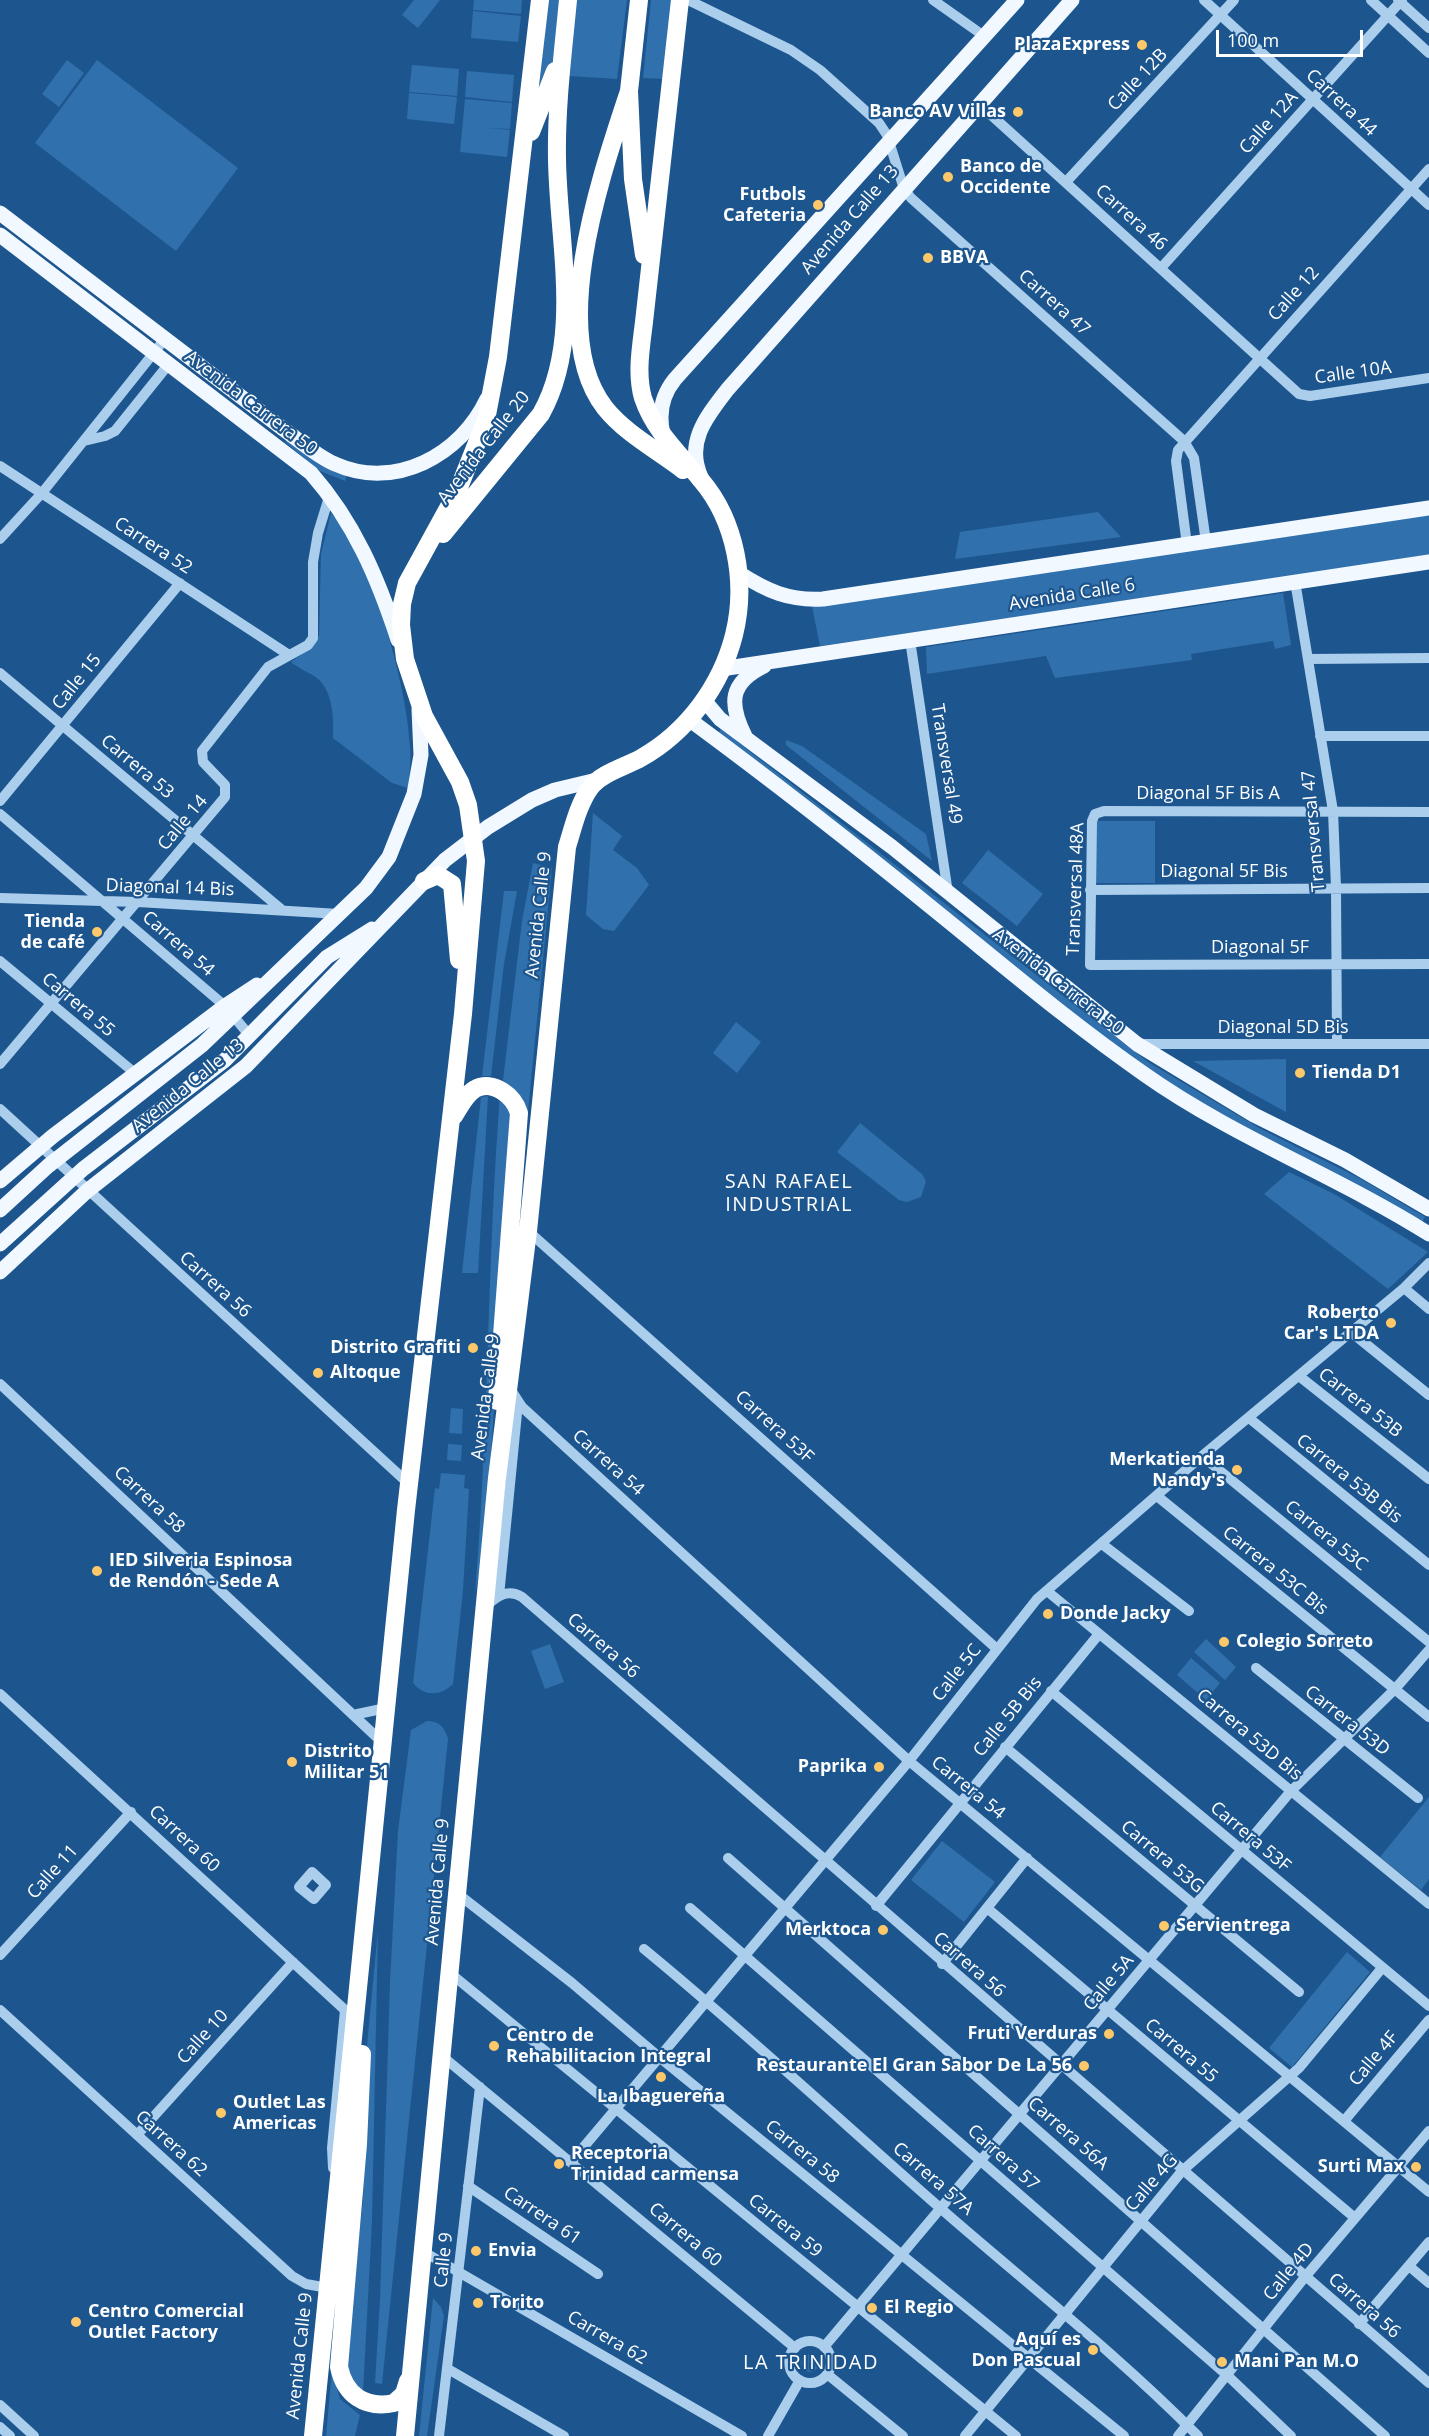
<!DOCTYPE html>
<html>
<head>
<meta charset="utf-8">
<style>
  body { margin:0 }
  #map { position:relative; width:1429px; height:2436px; overflow:hidden; background:#1d568e; font-family:"Open Sans",sans-serif }
  canvas { display:block }
  .scale { position:absolute; left:1216px; top:30px; width:147px; height:27px; box-sizing:border-box; border:3px solid #fff; border-top:0; padding-left:8px; font-size:18px; line-height:21px; white-space:nowrap; color:#fff; -webkit-text-stroke:4px #1d568e; paint-order:stroke }
</style>
</head>
<body>
<div id="map">
<canvas width="1429" height="2436"></canvas>
<div class="scale">100 m</div>
</div>
<script>
const ctx = document.querySelector('canvas').getContext('2d');
ctx.lineJoin = 'round';
function fillPath(path, color) {
  ctx.fillStyle = color;
  ctx.fill(path, 'evenodd');
}
function stroke(path, color, width, dash) {
  ctx.strokeStyle = color;
  ctx.lineWidth = width;
  ctx.lineCap = dash ? 'butt' : 'round';
  ctx.setLineDash(dash || []);
  ctx.stroke(path);
}
function write(font, color, halo, rows, align = 'center') {
  ctx.font = font + ' "Open Sans",sans-serif';
  ctx.lineWidth = 4.5;
  ctx.setLineDash([]);
  ctx.textBaseline = 'middle';
  ctx.strokeStyle = halo;
  ctx.fillStyle = color;
  for (const [text, x, y, turn = 0] of rows) {
    ctx.save();
    ctx.translate(x, y);
    ctx.rotate((+turn || 0) * Math.PI / 180);
    ctx.textAlign = isNaN(turn) ? turn : align;
    if (halo) ctx.strokeText(text, 0, 0);
    ctx.fillText(text, 0, 0);
    ctx.restore();
  }
}
const green = new Path2D(`
  M414,0H440L418,28L402,15Z
  M474,0H522L521,14L473,10Z
  M548,0H563L558,50L537,105Z
  M576,0H627L617,79L569,76Z
  M651,0H672L663,79L643,78Z
  M473,11L521,16L518,42L471,38Z
  M67,60L84,73L59,107L42,94Z
  M97,60L238,168L176,251L35,143Z
  M412,65L459,69L457,96L409,92Z
  M467,71L514,75L512,102L465,97Z
  M409,93L457,97L454,124L407,119Z
  M465,99L512,103L510,129L487,128L510,130L507,157L460,152Z
  M287,439L347,474L345,481L320,471L285,442Z
  M1098,512L1121,537L955,559L960,532Z
  M331,513C372,557 407,686 410,746C411,760 410,774 408,788L392,783L333,738C334,719 333,691 317,678C309,672 299,669 291,662L312,647L319,636L321,554Z
  M1429,515V555L883,637L820,646L812,606Z
  M1283,593L1291,645L1275,649L1273,641L1191,654L1192,660L1055,678L1046,656L927,674L926,647Z
  M721,729L1148,1062L1261,1129L1361,1179L1425,1217L1422,1223L1194,1101L1144,1069L717,735Z
  M786,740L802,746L926,834L932,861L786,745Z
  M593,813L622,836L613,850L637,868L649,885L614,931L603,929L586,915Z
  M1096,821H1155V883H1096Z
  M988,850L1043,894L1017,926L962,883Z
  M533,863L552,868L528,1111L516,1091L503,1080L522,921Z
  M504,891H517L504,964L491,1076H482Z
  M736,1022L761,1042L737,1073L713,1053Z
  M1286,1059V1112L1193,1061Z
  M500,1095L512,1110L491,1457L481,1562L475,1594C489,1428 487,1261 500,1095Z
  M488,1096L478,1273H462L481,1097Z
  M860,1123L922,1174L926,1181L921,1197L907,1202L899,1200L837,1152Z
  M1289,1172L1334,1194L1428,1252L1388,1289L1264,1194Z
  M451,1408L463,1409L462,1434L449,1433Z
  M448,1444L462,1445L461,1461L447,1460Z
  M441,1473L465,1475L464,1488L469,1489L463,1590L453,1684C441,1696 424,1697 413,1683L435,1488L439,1489Z
  M1206,1639L1236,1667L1225,1680L1194,1652Z
  M550,1644L564,1682L545,1689L531,1651Z
  M1191,1658L1220,1683L1206,1700L1177,1675Z
  M427,1721C439,1721 445,1727 448,1739L382,2384L375,2383L380,2299L390,1982L398,1831L411,1730Z
  M1429,1797V1879L1421,1890L1380,1857Z
  M942,1841L995,1882L964,1922L911,1880Z
  M378,1930L372,2221L363,2393L353,2387L345,2364L363,2199L367,2045Z
  M1347,1952L1370,1972L1292,2067L1269,2048Z
  M433,2298L441,2307L444,2316L427,2436H419Z
  M801 2363a9 9 0 1 1 18 0a9 9 0 1 1-18 0Z
  M332,2369L340,2399L360,2415L355,2436H326Z`);
const minor = new Path2D(`
  M688,0L791,50L820,70L879,123L887,135L904,189L911,198L1184,441L1194,458L1206,542
  M933,0L984,36
  M1204,0L1429,205
  M1371,0L1429,53
  M1398,0L1429,28
  M979,104L1299,394L1310,396L1429,378
  M1066,182L1234,0
  M1161,268L1402,0
  M84,441L105,436L115,431L168,365
  M0,466L289,655
  M0,539L42,493L164,340
  M1187,545L1176,461L1178,450L1429,169
  M1295,581L1333,811L1336,888L1337,1044
  M910,640L948,893
  M1309,659L1429,658
  M0,673L281,909
  M1320,736H1429
  M0,801L180,583
  M1429,812L1104,811L1095,814L1092,821L1090,965L1429,964
  M0,814L225,1006L250,1036
  M1090,890L1429,888
  M0,898L138,902L339,914
  M0,961L136,1074
  M1137,1044H1429
  M0,1064L225,797V785L203,762L202,751L268,667L308,645L313,638V562L318,533L330,494
  M0,1109L409,1484
  M528,1231L997,1649
  M1404,1288L1429,1309
  M1351,1332L1429,1395
  M1299,1376L1429,1479
  M0,1384L383,1743
  M509,1387L522,1407L909,1761L1429,2192
  M1249,1418L1429,1565
  M1202,1456L1429,1642
  M1157,1496L1429,1717
  M1102,1544L1189,1611
  M1047,1591L1429,1904
  M499,1596L518,1403
  M485,1607C496,1597 507,1588 522,1597L1429,2383
  M1256,1668L1418,1798
  M1051,1691L1429,2006
  M0,1694L345,2010L332,2148L333,2168
  M353,1715L386,1708
  M1005,1747L1299,1992
  M728,1858L1385,2436
  M312,1872L326,1885L314,1899L299,1887Z
  M458,1894L572,1983L659,2057L1124,2436
  M876,1906L1099,1634
  M690,1908L1228,2376L1291,2436
  M987,1908L1355,2218
  M644,1949C745,2032 841,2121 939,2207C1026,2283 1117,2354 1198,2436
  M0,1955L131,1812
  M942,1964L1027,1858
  M450,1973L1016,2436
  M0,2010L292,2276L306,2284L328,2288
  M442,2056L795,2348
  M1344,2121L1429,2020
  M137,2135L293,1962
  M571,2162L909,1761L1037,1599L1202,1456L1404,1288L1429,1263
  M468,2186L598,2274
  M424,2252L742,2436
  M1409,2266L1429,2283
  M1359,2324L1429,2242
  M789 2362a21 21 0 1 1 42 0a21 21 0 1 1-42 0Z
  M824,2347L1291,1791L1395,1689L1429,1650
  M448,2369L564,2436
  M827,2374L903,2436
  M0,2405L34,2436
  M0,2427L10,2436
  M439,2436L480,2087
  M768,2436L800,2380
  M965,2436L1182,2171L1299,2068L1382,1968
  M1178,2436L1305,2277L1429,2131`);
const major = new Path2D(`
  M0,213L282,428C299,440 316,456 335,464C395,491 461,455 487,399
  M0,235L311,473C354,522 378,578 398,640
  M663,434C658,413 662,395 675,379L1017,0
  M701,477C685,442 707,416 727,390L1072,0
  M739,573C767,591 789,601 823,599L1429,508
  M721,669L1429,562
  M704,700L720,719L892,847L1137,1044L1254,1115L1345,1160L1429,1209
  M690,720C774,782 856,846 937,912C1005,967 1072,1024 1144,1074C1233,1137 1337,1176 1429,1234
  M745,736C729,704 729,683 764,666
  M0,1181L53,1136L225,1006L257,985
  M0,1210L48,1166L202,1045L366,888L389,857L414,794L421,755L419,709
  M0,1244L83,1169L225,1060L327,957L372,929
  M0,1272L87,1191L246,1066L445,860L488,827L532,800L555,790L601,779`);
const highway = new Path2D(`
  M639,0L629,91L633,179L644,255
  M629,91C602,173 546,332 605,408C626,434 657,450 683,470
  M531,132L555,71
  M443,534L541,414C583,339 558,241 557,159C556,106 563,53 568,0
  M424,881L438,875L452,884L459,960
  M454,1116C460,1107 465,1095 475,1089C493,1079 514,1096 519,1113L497,1401
  M362,2054L358,2144L339,2367C345,2395 365,2409 394,2403L404,2394L408,2381
  M313,2436L406,1510L463,1014L476,861L468,805L460,782L424,716L405,659L401,625L402,604L407,583L458,490L486,420L498,357L540,0
  M405,2436L497,1478L528,1231L567,847C573,828 578,805 590,788C601,773 625,767 641,758C687,732 721,686 734,635C747,583 736,521 701,480C680,454 654,431 643,398C636,374 641,347 644,322L680,0`);
const markers = [
  [1142,45,6,"#fdc86a"],
  [1018,112,6,"#fdc86a"],
  [948,177,6,"#fdc86a"],
  [818,205,6,"#fdc86a"],
  [928,258,6,"#fdc86a"],
  [97,932,6,"#fdc86a"],
  [1300,1073,6,"#fdc86a"],
  [1391,1323,6,"#fdc86a"],
  [473,1348,6,"#fdc86a"],
  [318,1373,6,"#fdc86a"],
  [1237,1470,6,"#fdc86a"],
  [97,1571,6,"#fdc86a"],
  [1048,1614,6,"#fdc86a"],
  [1224,1642,6,"#fdc86a"],
  [292,1762,6,"#fdc86a"],
  [879,1767,6,"#fdc86a"],
  [1164,1926,6,"#fdc86a"],
  [883,1930,6,"#fdc86a"],
  [1109,2034,6,"#fdc86a"],
  [494,2046,6,"#fdc86a"],
  [1084,2066,6,"#fdc86a"],
  [661,2077,6,"#fdc86a"],
  [221,2113,6,"#fdc86a"],
  [559,2164,6,"#fdc86a"],
  [1416,2167,6,"#fdc86a"],
  [476,2251,6,"#fdc86a"],
  [478,2303,6,"#fdc86a"],
  [872,2308,6,"#fdc86a"],
  [76,2322,6,"#fdc86a"],
  [1093,2350,6,"#fdc86a"],
  [1222,2362,6,"#fdc86a"]
];
const poiNames = [
  ["PlazaExpress",1130,45,"right"],
  ["Banco AV Villas",1006,112,"right"],
  ["Banco de",960,167],
  ["Occidente",960,188],
  ["Futbols",806,195,"right"],
  ["Cafeteria",806,216,"right"],
  ["BBVA",940,258],
  ["Tienda",85,922,"right"],
  ["de café",85,943,"right"],
  ["Tienda D1",1312,1073],
  ["Roberto",1379,1313,"right"],
  ["Car's LTDA",1379,1334,"right"],
  ["Distrito Grafiti",461,1348,"right"],
  ["Altoque",330,1373],
  ["Merkatienda",1225,1460,"right"],
  ["Nandy's",1225,1481,"right"],
  ["IED Silveria Espinosa",109,1561],
  ["de Rendón - Sede A",109,1582],
  ["Donde Jacky",1060,1614],
  ["Colegio Sorreto",1236,1642],
  ["Distrito",304,1752],
  ["Militar 51",304,1773],
  ["Paprika",867,1767,"right"],
  ["Servientrega",1176,1926],
  ["Merktoca",871,1930,"right"],
  ["Fruti Verduras",1097,2034,"right"],
  ["Centro de",506,2036],
  ["Rehabilitacion Integral",506,2057],
  ["Restaurante El Gran Sabor De La 56",1072,2066,"right"],
  ["La Ibaguereña",661,2097,"center"],
  ["Outlet Las",233,2103],
  ["Americas",233,2124],
  ["Receptoria",571,2154],
  ["Trinidad carmensa",571,2175],
  ["Surti Max",1404,2167,"right"],
  ["Envia",488,2251],
  ["Torito",490,2303],
  ["El Regio",884,2308],
  ["Centro Comercial",88,2312],
  ["Outlet Factory",88,2333],
  ["Aquí es",1081,2340,"right"],
  ["Don Pascual",1081,2361,"right"],
  ["Mani Pan M.O",1234,2362]
];
const streetNames = [
  ["Calle 12B",1138,80,-47],
  ["Carrera 44",1341,103,43],
  ["Calle 12A",1269,123,-48],
  ["Carrera 46",1131,218,42],
  ["Avenida Calle 13",850,220,-49],
  ["Calle 12",1294,294,-48],
  ["Carrera 47",1054,303,42],
  ["Calle 10A",1353,373,-8],
  ["Avenida Carrera 50",251,403,37],
  ["Avenida Calle 20",484,448,-52],
  ["Carrera 52",153,546,33],
  ["Avenida Calle 6",1072,595,-9],
  ["Calle 15",77,682,-51],
  ["Transversal 49",946,764,81],
  ["Carrera 53",137,767,40],
  ["Diagonal 5F Bis A",1208,794],
  ["Calle 14",183,823,-50],
  ["Transversal 47",1314,831,-95],
  ["Diagonal 5F Bis",1224,872],
  ["Diagonal 14 Bis",170,888,2],
  ["Transversal 48A",1076,889,-88],
  ["Avenida Calle 9",539,915,-84],
  ["Carrera 54",178,944,41],
  ["Diagonal 5F",1260,948],
  ["Avenida Carrera 50",1058,982,38],
  ["Carrera 55",78,1005,40],
  ["Diagonal 5D Bis",1283,1028],
  ["Avenida Calle 13",188,1086,-39],
  ["Carrera 56",215,1285,42],
  ["Avenida Calle 9",486,1397,-83],
  ["Carrera 53B",1360,1403,38],
  ["Carrera 53F",774,1427,42],
  ["Carrera 54",608,1463,42],
  ["Carrera 53B Bis",1349,1479,39],
  ["Carrera 58",149,1500,43],
  ["Carrera 53C",1326,1536,39],
  ["Carrera 53C Bis",1275,1571,39],
  ["Carrera 56",603,1646,41],
  ["Calle 5C",957,1673,-52],
  ["Calle 5B Bis",1008,1717,-51],
  ["Carrera 53D",1347,1721,38],
  ["Carrera 53D Bis",1249,1735,40],
  ["Carrera 54",968,1788,39],
  ["Carrera 53F",1250,1837,40],
  ["Carrera 60",184,1839,43],
  ["Carrera 53G",1162,1857,40],
  ["Calle 11",53,1872,-48],
  ["Avenida Calle 9",438,1882,-85],
  ["Carrera 56",969,1965,41],
  ["Calle 5A",1109,1983,-50],
  ["Calle 10",203,2037,-48],
  ["Carrera 55",1181,2051,40],
  ["Calle 4F",1374,2059,-50],
  ["Carrera 56A",1068,2134,41],
  ["Carrera 62",171,2144,42],
  ["Carrera 58",802,2152,39],
  ["Carrera 57",1003,2158,42],
  ["Carrera 57A",933,2179,41],
  ["Calle 4G",1152,2183,-49],
  ["Carrera 61",542,2216,34],
  ["Carrera 59",785,2226,39],
  ["Carrera 60",685,2235,40],
  ["Calle 9",444,2260,-84],
  ["Calle 4D",1289,2272,-51],
  ["Carrera 56",1364,2306,41],
  ["Carrera 62",607,2338,30],
  ["Avenida Calle 9",300,2356,-84]
];
const neighbourhoodNames = [
  ["SAN RAFAEL",789,1182],
  ["INDUSTRIAL",789,1205],
  ["LA TRINIDAD",811,2363]
];
fillPath(green, '#3070ac');
stroke(minor, '#abceed', 10);
stroke(major, '#f2f8ff', 15);
stroke(highway, '#fff', 18);
for (const [x, y, r, color] of markers) {
  const dot = new Path2D();
  dot.arc(x, y, r, 0, 2 * Math.PI);
  ctx.fillStyle = color;
  ctx.fill(dot);
  stroke(dot, '#1d568e', 2);
}
write('bold 18px', '#fff', '#1d568e', poiNames, 'left');
write('18px', '#fff', '#1d568e', streetNames);
ctx.letterSpacing = '1.5px';
write('20px', '#fff', '#1d568e', neighbourhoodNames);
ctx.letterSpacing = '0px';
</script>
</body>
</html>
